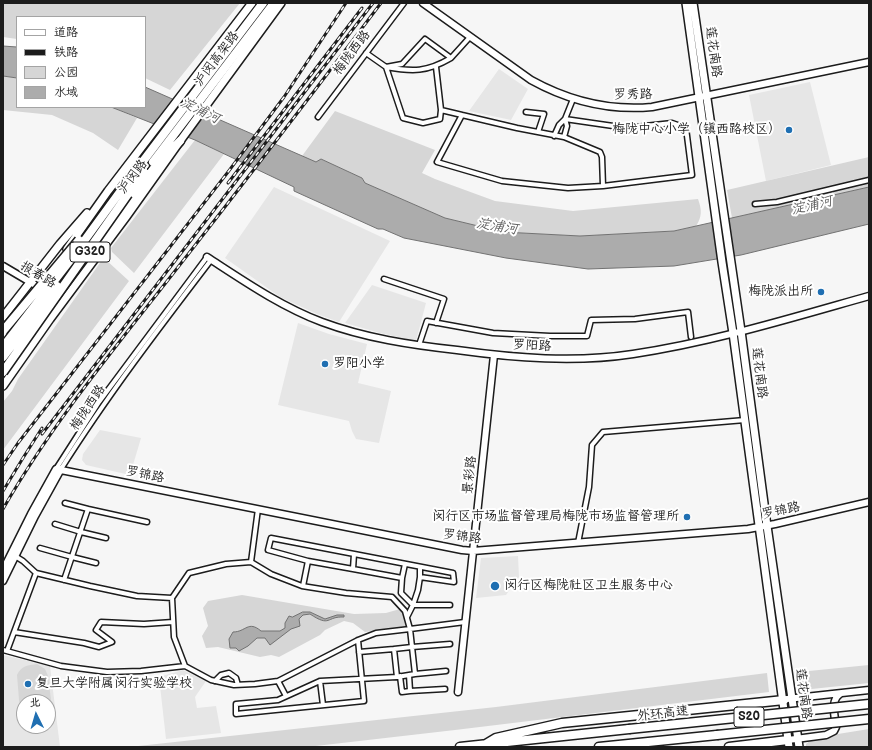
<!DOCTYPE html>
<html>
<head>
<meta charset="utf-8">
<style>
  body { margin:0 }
  #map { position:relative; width:872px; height:750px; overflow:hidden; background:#f6f6f6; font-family:"Balsamiq Sans","LXGW WenKai TC",sans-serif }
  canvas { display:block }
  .frame { position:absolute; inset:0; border:4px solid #1c1c1c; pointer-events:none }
  .legend { position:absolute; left:16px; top:16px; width:130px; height:92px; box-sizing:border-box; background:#fff; border:1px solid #a4a4a4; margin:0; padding:5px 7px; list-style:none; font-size:12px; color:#1c1c1c }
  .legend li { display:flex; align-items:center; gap:8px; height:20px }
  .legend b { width:20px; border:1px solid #a4a4a4 }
  .north { position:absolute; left:16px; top:694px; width:40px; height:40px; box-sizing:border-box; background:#fff; border:1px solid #a4a4a4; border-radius:50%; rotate:355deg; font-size:11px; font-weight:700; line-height:16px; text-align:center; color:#1c1c1c }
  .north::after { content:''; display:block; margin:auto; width:14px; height:18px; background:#1f6fb2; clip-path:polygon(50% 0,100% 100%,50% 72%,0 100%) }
</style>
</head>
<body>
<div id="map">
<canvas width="872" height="750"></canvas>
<div class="frame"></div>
<ul class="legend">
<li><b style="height:5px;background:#fff"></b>道路</li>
<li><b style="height:5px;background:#1c1c1c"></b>铁路</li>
<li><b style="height:11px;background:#d6d6d6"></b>公园</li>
<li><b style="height:11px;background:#acacac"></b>水域</li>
</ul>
<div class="north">北</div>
</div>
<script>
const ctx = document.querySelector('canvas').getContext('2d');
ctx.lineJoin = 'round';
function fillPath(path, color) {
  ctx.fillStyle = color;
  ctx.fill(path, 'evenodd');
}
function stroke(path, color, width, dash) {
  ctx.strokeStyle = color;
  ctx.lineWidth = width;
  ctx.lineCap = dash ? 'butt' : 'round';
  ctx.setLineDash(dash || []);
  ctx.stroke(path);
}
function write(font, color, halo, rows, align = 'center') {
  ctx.font = font + ' "Balsamiq Sans","LXGW WenKai TC",sans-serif';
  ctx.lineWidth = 4;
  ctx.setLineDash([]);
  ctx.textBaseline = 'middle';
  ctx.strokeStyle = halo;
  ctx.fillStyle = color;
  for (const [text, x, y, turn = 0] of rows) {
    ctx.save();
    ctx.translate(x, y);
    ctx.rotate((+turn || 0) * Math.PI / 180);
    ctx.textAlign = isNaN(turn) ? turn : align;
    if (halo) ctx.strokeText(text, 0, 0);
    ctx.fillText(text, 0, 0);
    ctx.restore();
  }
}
const built = new Path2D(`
  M499,69L528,89L511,120L469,111Z
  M810,82L831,165L766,181L749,95Z
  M274,187L390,241L339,322L317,314L280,297L225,258Z
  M372,285L426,303L416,341L380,333L345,323Z
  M298,323L329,334L367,344L358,383L391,391L379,443L356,439L352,431L349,421L278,405Z
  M100,430L141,438L130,475L86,465L82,460L83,454Z
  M518,556L519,577L506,595L476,598L481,558Z
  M3,655L50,666L60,747H3ZM24,702H48V726H24Z
  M183,670L206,681L195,697L197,708L216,706L221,733L166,739L159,677Z`);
const green = new Path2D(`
  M3,3H240L170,90L145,78V17H17V39L3,37Z
  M3,76L17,78V107H111L137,118L118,150L93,133L52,115L3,110Z
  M335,111L435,150L422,173L435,179L495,201L573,211L698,199C702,210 702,217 696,226L674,231L580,236L503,232L445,218L365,183L362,178L321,159L316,162L302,156Z
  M195,140L224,154L134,273L112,252L111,248Z
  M869,157V187L732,218L727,190Z
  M105,259L129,281L3,450V402L12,391L18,379L102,260Z
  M242,595L354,614L386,613L400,609L403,613L408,627L365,632L353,623L344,621L325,630L320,635L279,657L271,655L260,657L218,647L206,648L202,636L208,626L203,608L208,601Z
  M37,664L45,669L48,676L52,708L51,714L48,717V702H24V718L20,712L17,675C21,666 28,665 37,664Z
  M869,665V683L802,690L799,672Z
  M767,673L769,692L455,730L307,747H129L496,707Z
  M869,729V747H806V744L813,738Z`);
const water = new Path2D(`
  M3,46L17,47V78L3,76Z
  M145,87L316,162L321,159L362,178L365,183L445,218L503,232L580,236L674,231L869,187V224L741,255L674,266L588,269L506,258L404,238L383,229H378L294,191V187L195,140L111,107H145Z
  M303,612H310L325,619L337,615H344V617C326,616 331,628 310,614L303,615L299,619L300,626L291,629L270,645L265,638H257L248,646L239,651L236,648H230L229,639L233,632C246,632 248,620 261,631H280L285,628V623L289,616L292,617Z`);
const street = new Path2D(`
  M366,53L386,67L402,64L425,39L451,58L470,37
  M436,67L441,110L462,115
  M573,99L565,119L627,128L672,123L686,128L692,175L603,186L602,157L600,152L564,137L517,128L462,115L437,162L502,181L568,188L603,186
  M441,110L440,119L423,123L403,118L386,67C413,72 427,72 451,58
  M526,112L544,114L538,132
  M318,117L404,3
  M554,136L559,125L565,119L567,126L564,137
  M755,204L777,202L869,180
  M384,279L444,299L436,323
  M419,345L427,321L493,333L550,336H587L591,320L635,319L688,312L691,337
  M56,469L99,402L207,257
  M61,469C107,396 159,328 211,260
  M65,503L88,509
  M258,509L251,562L271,574L302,586L346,593L392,597L405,611L410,629L465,622
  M55,524L81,532L106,538
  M578,543L589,487L592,445L603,432L745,420
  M40,548L72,557L96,563
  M15,556L23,561L36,573L90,586L137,596L172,598
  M308,561L353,569L354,554
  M353,569L402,578L405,564
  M402,578L401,593L413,605L418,590L420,577
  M64,580L88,509L147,522
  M303,586L308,561L268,550L271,538C331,549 392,561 453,573L454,582L420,577V567
  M407,617L413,605H450
  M14,632L84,643L99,647L112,642L96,630L101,622L144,624L173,622
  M358,640C360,661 362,681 364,701L236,714V704L278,700L320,681L397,677
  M3,650L61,666L107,672L141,671L185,666L211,680L234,685L255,684L278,681L358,640L376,633L410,629L412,647L394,649L397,677L415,674L412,647L450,644
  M7,651L36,573
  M359,652L394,649
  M185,666L174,637L172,598L189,573L226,564L251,562
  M415,674L446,671
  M400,676L402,692L410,691L409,675
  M215,681L221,675L229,673L236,678L238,685
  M278,681L286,696
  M320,681L323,705
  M410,691L445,689`);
const secondary = new Path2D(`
  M423,3L531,80C569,101 609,111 652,107L869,62
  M207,257C244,281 280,306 322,322C365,338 411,345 457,350C515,358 575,363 633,354C713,342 791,318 869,296
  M3,266L42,289
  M3,570L31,514L56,469L462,550L473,551L748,529L775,524L869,502
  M3,581L35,516L61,469
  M458,692L494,355
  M787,699L869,690
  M788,740L826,735L834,731L836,727C835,717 830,700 840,694`);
const primary = new Path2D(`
  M686,3L722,262L733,333L789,747
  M693,3L741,331L767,526L799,747
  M67,249L108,191L252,3
  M3,317L60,244L87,213
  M3,386L50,319L126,217L180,141L281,3`);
const highway = new Path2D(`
  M153,162L274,3
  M122,189L263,3
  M128,194L145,173
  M102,238L158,163L180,141
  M3,338L16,321
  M3,365L12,353
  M486,744L496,738L562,723L784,700
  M460,747L629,729
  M599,747L717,735
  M729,747L788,740`);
const rail = new Path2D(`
  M228,183L362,8
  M42,434L373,3
  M3,465L18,443L228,172L284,97L346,3
  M3,491L23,458L42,428
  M3,509C50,427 110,354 168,280C240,188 311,96 381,3`);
const highwayBridge = new Path2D(`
  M3,331L79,240
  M3,347L71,259L122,189
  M3,357L57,286
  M3,372L128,194
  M629,729L869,704
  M717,735L869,719`);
const markers = [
  [789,130,4,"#1f6fb2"],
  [821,292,4,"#1f6fb2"],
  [325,364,4,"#1f6fb2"],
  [687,517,4,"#1f6fb2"],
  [495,586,5,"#1f6fb2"],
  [28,684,4,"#1f6fb2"]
];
const shields = [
  [90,252,40],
  [749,717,30]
];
const shieldNames = [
  ["G320",90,252],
  ["S20",749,717]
];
const streetNames = [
  ["莲花南路",713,52,82],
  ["梅陇西路",352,53,-53],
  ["沪闵高架路",217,59,-53],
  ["罗秀路",633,95,-1],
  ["沪闵路",133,177,-53],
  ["报春路",38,275,31],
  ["罗阳路",532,346,3],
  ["莲花南路",759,373,83],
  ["梅陇西路",88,408,-56],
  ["罗锦路",145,475,11],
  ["景彩路",470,475,-84],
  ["罗锦路",781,511,-12],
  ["罗锦路",462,537,7],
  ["莲花南路",803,694,82],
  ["外环高速",663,714,-6]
];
const poiNames = [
  ["梅陇中心小学（镇西路校区）",781,130],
  ["梅陇派出所",813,292],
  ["罗阳小学",333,364,"left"],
  ["闵行区市场监督管理局梅陇市场监督管理所",679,517],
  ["闵行区梅陇社区卫生服务中心",504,586,"left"],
  ["复旦大学附属闵行实验学校",36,684,"left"]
];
const waterNames = [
  ["淀浦河",200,111,26],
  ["淀浦河",812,206,-13],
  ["淀浦河",497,227,9]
];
fillPath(built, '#e6e6e6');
fillPath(green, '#d6d6d6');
fillPath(water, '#acacac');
stroke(water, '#727272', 1);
stroke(street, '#1c1c1c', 7);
stroke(secondary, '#1c1c1c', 9);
stroke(primary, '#1c1c1c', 10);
stroke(highway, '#1c1c1c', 11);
stroke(street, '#fff', 4);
stroke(secondary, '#fff', 6);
stroke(primary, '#fff', 7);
stroke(highway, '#fff', 8);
stroke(rail, '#1c1c1c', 3);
stroke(rail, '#fff', 1.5, [4.5]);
stroke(highwayBridge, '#1c1c1c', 11, []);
stroke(highwayBridge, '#fff', 8);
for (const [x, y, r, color] of markers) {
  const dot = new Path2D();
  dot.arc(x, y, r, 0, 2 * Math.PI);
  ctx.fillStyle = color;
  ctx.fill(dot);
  stroke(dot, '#fff', 1.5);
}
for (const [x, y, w] of shields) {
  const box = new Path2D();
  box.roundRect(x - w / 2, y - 10, w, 20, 3);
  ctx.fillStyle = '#fff';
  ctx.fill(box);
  stroke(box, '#1c1c1c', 1);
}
write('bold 12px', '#1c1c1c', null, shieldNames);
write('13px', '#1c1c1c', '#fff', streetNames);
write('13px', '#1c1c1c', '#fff', poiNames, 'right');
write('italic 14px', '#5d5d5d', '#fff', waterNames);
</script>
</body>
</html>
